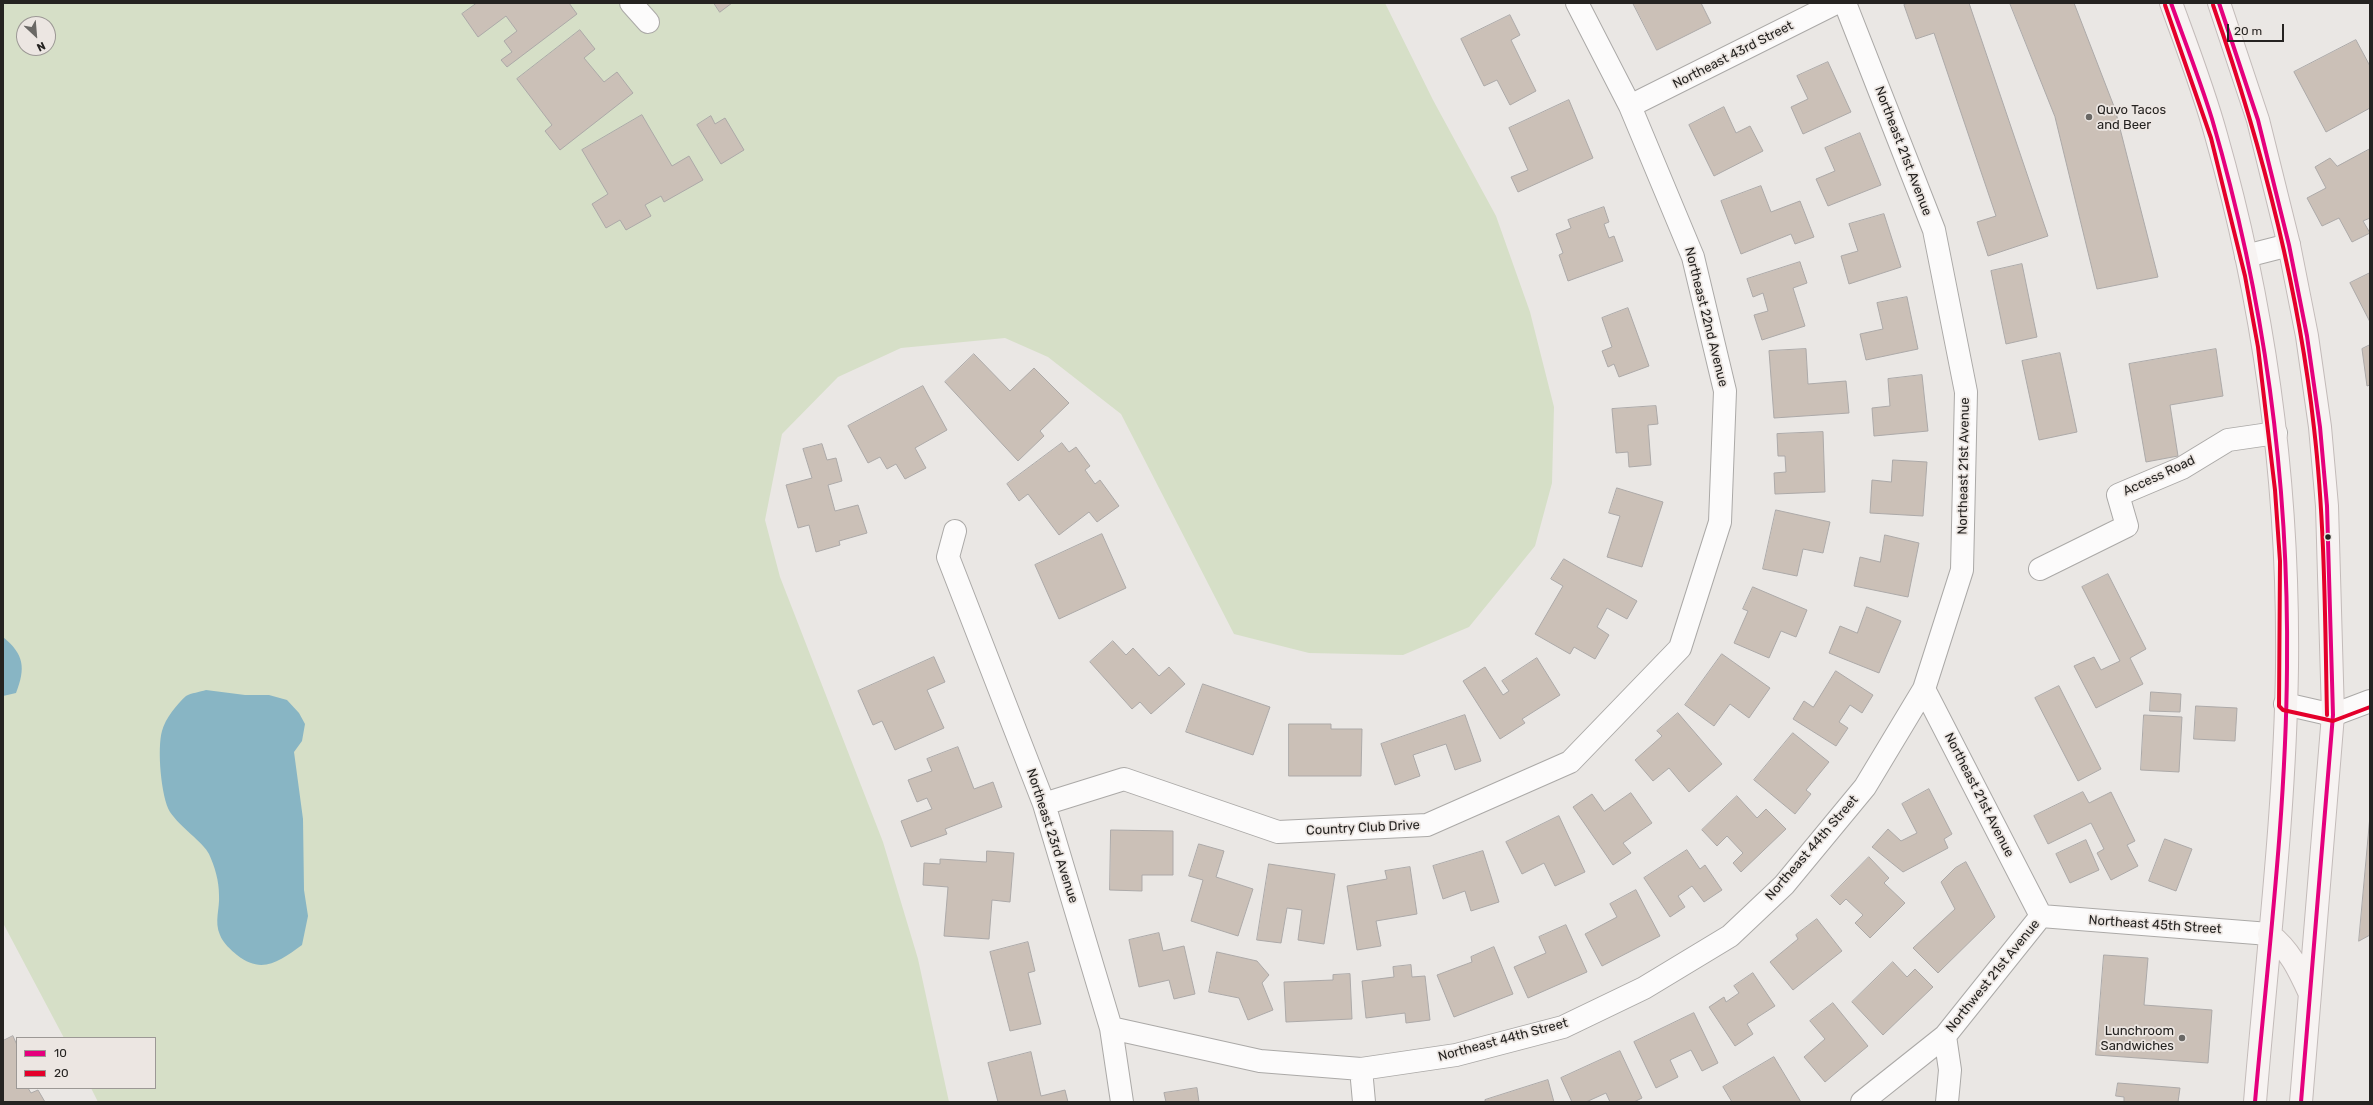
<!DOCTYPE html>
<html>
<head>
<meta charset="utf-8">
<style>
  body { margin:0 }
  #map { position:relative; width:2373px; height:1105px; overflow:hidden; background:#eae7e4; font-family:Rubik,sans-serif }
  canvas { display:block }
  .frame { position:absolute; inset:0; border:4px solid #252321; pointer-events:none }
  .legend { position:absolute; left:16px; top:1037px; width:140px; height:52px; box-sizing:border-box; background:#ece6e2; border:1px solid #9c9895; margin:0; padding:5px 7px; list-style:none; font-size:12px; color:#252321 }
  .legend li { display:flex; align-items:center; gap:8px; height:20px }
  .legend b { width:20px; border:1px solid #9c9895 }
  .north { position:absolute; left:16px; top:16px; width:40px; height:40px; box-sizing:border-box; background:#ece6e2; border:1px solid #9c9895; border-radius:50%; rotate:154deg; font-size:11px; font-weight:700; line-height:16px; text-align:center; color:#252321 }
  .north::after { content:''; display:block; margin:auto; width:14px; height:18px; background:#6a6865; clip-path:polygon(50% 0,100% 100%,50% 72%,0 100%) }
  .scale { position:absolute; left:2227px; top:24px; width:57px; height:18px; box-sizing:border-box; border:2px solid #252321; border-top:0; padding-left:5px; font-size:12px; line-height:14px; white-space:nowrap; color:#252321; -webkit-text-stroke:3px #ece6e2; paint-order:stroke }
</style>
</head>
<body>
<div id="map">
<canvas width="2373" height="1105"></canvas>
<div class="frame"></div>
<ul class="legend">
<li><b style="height:5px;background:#e5007d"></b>10</li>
<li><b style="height:5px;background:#e4002b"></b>20</li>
</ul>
<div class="north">N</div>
<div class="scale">20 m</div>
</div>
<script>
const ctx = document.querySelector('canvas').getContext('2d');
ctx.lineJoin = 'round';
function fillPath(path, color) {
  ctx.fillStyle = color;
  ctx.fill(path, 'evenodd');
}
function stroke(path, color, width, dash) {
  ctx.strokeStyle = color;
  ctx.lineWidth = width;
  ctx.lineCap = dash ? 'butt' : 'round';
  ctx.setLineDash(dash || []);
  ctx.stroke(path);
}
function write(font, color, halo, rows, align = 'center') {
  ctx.font = font + ' Rubik,sans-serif';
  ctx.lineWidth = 3.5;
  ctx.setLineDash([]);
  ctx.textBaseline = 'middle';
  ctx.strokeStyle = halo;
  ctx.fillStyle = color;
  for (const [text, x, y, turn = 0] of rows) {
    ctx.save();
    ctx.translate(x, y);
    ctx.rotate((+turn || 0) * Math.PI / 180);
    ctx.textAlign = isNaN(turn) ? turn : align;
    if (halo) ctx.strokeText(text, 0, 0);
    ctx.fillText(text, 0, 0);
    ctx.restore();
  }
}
const green = new Path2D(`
  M3,3H1385L1433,100L1496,216L1530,312L1554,407L1552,483L1535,546L1469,627L1403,655L1309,653L1234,634L1121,414L1048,357L1005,338L901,348L838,377L782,434L765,520L780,577L883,842L918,959L949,1102H98L91,1088H155V1038H64L3,923ZM24,24H48V48H24Z`);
const water = new Path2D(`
  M3,637C24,654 26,668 16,693L3,696Z
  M206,690L245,695H269L287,700L299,713L305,724L302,741L294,752L303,819L304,890L308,916L302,945C280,961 262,975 237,955C231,950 223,943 220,935C214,922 220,908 219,895C219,881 215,867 209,854C203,842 180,827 170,812C161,797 157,748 162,731C165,719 177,704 186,696C191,693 200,692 206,690Z`);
const building = new Path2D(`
  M477,3H569L577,14L507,67L501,60L512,52L504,41L517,31L506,16L478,37L462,14Z
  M714,3H732L720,12Z
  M1633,3H1701L1711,23L1657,50Z
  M1909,3H1969L2048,236L1988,256L1977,222L1996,216L1934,33L1916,39L1904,5Z
  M2010,3H2074L2115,109L2158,277L2097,289L2055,117Z
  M1510,15L1520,35L1511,40L1536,91L1510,105L1497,80L1484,86L1461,39Z
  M580,30L595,49L584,58L604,82L617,72L633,93L560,150L545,131L552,125L517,79Z
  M2356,40L2370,66V108L2326,132L2294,72Z
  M1828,62L1851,112L1803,134L1791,107L1808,99L1797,76Z
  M1569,100L1593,158L1518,192L1511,177L1528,170L1509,128Z
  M1724,107L1736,133L1750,126L1763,151L1714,176L1689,125Z
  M642,115L672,166L689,156L703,180L664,202L661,196L645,205L651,216L626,230L620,220L606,228L592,204L608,194L582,150Z
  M711,116L715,124L725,118L744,150L721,164L697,125Z
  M1860,133L1881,185L1828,206L1816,179L1835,171L1825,148Z
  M2370,149V218L2363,221L2370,233L2352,242L2339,218L2322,226L2307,198L2326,188L2315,167L2330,158L2337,166Z
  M1761,186L1771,212L1800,201L1814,237L1795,244L1791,234L1741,254L1721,201Z
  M1604,207L1609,222L1604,224L1609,238L1614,236L1623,261L1568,281L1559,255L1563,253L1556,234L1571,228L1568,220Z
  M1884,214L1901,267L1849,284L1841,256L1858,251L1849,224Z
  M1800,262L1807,283L1793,288L1805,326L1762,340L1754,315L1768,311L1763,293L1753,297L1747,279Z
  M2022,264L2037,337L2006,344L1991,271Z
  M2370,273V322L2350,283Z
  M1907,297L1918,349L1866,360L1860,334L1883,329L1877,303Z
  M1628,308L1649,366L1619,377L1614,364L1608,367L1602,351L1612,347L1602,318Z
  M2370,345V385L2367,386L2362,349Z
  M1806,349L1808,384L1846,381L1849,413L1774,418L1769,351Z
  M2216,349L2223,396L2170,405L2178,456L2146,462L2129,364Z
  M2060,353L2077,432L2039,440L2022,361Z
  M974,354L1010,391L1034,368L1069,403L1040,431L1044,436L1018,461L945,382Z
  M1922,375L1928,431L1874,436L1872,408L1890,406L1888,379Z
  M923,386L947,430L915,448L926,468L905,479L896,464L887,469L880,457L868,463L848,426Z
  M1656,406L1658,424L1648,425L1651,465L1629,467L1628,452L1616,453L1612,409Z
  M1823,432L1825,492L1775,494L1774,473L1786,472L1785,456H1778L1777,434Z
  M1062,443L1069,452L1076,447L1090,466L1085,470L1095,484L1100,480L1119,506L1097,522L1089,512L1059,535L1028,494L1019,501L1007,484Z
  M822,444L827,460L836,458L842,481L828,485L835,511L858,505L867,533L839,541L840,545L816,552L809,525L798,528L786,485L812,478L803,449Z
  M1893,460L1927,462L1923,516L1870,513L1872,480L1891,482Z
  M1617,488L1663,502L1642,567L1607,557L1620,516L1609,513Z
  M1776,510L1830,522L1823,553L1803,549L1797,576L1763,569Z
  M1102,534L1126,588L1059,619L1035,565Z
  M1885,535L1919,543L1908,597L1854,586L1860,557L1880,562Z
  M1564,559L1637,601L1627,619L1607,608L1597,627L1609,635L1595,659L1574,647L1570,654L1535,634L1563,586L1551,579Z
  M2108,574L2146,649L2130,658L2143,684L2096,708L2074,666L2094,657L2101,670L2120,661L2082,587Z
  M1753,587L1807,610L1796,637L1781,631L1769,658L1734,643L1748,611L1743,609Z
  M1867,607L1901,621L1879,673L1829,653L1840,626L1857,633Z
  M1113,641L1126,655L1133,648L1159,676L1169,667L1185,684L1151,714L1140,702L1132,709L1090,662Z
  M1722,654L1770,688L1749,718L1730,704L1714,726L1685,705Z
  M934,657L945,682L927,690L944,728L895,750L882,721L873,725L858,691Z
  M1537,658L1560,695L1522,719L1525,723L1500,739L1463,681L1485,667L1503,695L1509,691L1502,681Z
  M1836,671L1873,695L1862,713L1850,705L1839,722L1848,728L1836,746L1793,719L1804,701L1813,707Z
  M1203,684L1270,707L1253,755L1186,732Z
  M2059,686L2101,769L2078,781L2035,698Z
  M2151,692L2181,694L2180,712L2150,711Z
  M2196,706L2237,708L2235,741L2194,739Z
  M1678,713L1722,764L1689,792L1669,768L1653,781L1635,760L1662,736L1657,731Z
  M1465,715L1481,761L1455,770L1446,744L1413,755L1420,776L1395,785L1381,744Z
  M2144,715L2182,717L2179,772L2141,770Z
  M1289,724H1331V729H1362L1361,776H1289Z
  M1793,733L1829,762L1806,790L1811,794L1795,814L1754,780Z
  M958,747L974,789L993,782L1002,807L945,829L947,834L911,847L901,821L932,809L927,798L917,802L908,780L932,771L927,759Z
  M1929,789L1952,834L1944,839L1948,848L1903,872L1872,847L1888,829L1901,841L1917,833L1902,804Z
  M2083,792L2089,803L2111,792L2135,841L2127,845L2138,866L2111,880L2097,853L2104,849L2091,823L2048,844L2034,816Z
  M1631,793L1652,823L1623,843L1631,853L1613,865L1573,807L1592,794L1604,811Z
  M1737,796L1757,818L1766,809L1786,829L1741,872L1733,863L1743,853L1727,836L1717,846L1702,830Z
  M1559,816L1585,872L1555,886L1544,863L1522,874L1506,842Z
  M2370,816V935L2359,941Z
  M1111,830L1173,831V875H1142V891L1110,890Z
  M2165,839L2192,849L2176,891L2149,881Z
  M2086,840L2099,870L2070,883L2056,854Z
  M1199,844L1224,851L1216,877L1253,889L1238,936L1191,921L1203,880L1189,876Z
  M1687,850L1700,869L1705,865L1722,890L1704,902L1692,886L1678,896L1685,907L1670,917L1644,878Z
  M987,851L1014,853L1010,902L992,900L989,939L944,936L948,887L923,885L924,863L940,864V859L986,862Z
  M1483,851L1499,902L1471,911L1465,891L1443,899L1433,866Z
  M1869,857L1889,878L1884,883L1905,903L1870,938L1855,923L1863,915L1846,899L1840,905L1831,896Z
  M1966,862L1995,917L1938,973L1913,948L1955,909L1941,882L1955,868Z
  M1269,864L1335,874L1324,944L1298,940L1302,910L1287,908L1281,943L1257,940Z
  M1410,867L1417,914L1376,921L1381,946L1357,950L1347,886L1387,879L1385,871Z
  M1636,890L1660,936L1602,966L1585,934L1617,917L1610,904Z
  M1817,919L1842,951L1793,990L1770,962L1798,939L1796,935Z
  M1566,925L1587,972L1528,998L1514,967L1546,953L1539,937Z
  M1159,933L1163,951L1184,946L1195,994L1174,999L1169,980L1139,987L1129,940Z
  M1028,942L1035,971L1028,973L1041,1024L1010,1031L990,952Z
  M1494,947L1513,994L1454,1017L1437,975L1472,962L1471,957Z
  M1217,952L1257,961L1269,975L1262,983L1273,1010L1248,1020L1239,998L1209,992Z
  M2104,955L2148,958L2144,1005L2212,1010L2208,1063L2096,1055Z
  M1893,962L1907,977L1915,969L1933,987L1883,1035L1852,1002Z
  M1411,965L1412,977L1425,976L1430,1020L1406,1023L1405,1013L1366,1018L1362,981L1394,977L1393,967Z
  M1753,973L1775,1006L1747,1024L1753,1034L1735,1046L1709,1007L1724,997L1726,1002L1739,993L1734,986Z
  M1350,974L1352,1019L1286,1022L1284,982L1333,980V975Z
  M1833,1003L1868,1046L1825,1082L1804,1057L1825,1039L1810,1021Z
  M1694,1013L1718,1063L1702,1071L1691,1050L1670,1060L1678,1077L1656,1088L1634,1042Z
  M13,1036L17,1045V1088H28L31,1093L38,1090L45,1102H3V1041Z
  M1620,1051L1642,1098L1634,1102H1610L1606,1093L1586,1102H1572L1561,1078Z
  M1031,1052L1041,1096L1065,1090L1068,1102H998L988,1063Z
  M1774,1057L1801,1102H1732L1723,1087Z
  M1548,1080L1554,1102H1485V1100Z
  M2118,1083L2180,1088L2178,1102H2124V1097L2116,1096Z
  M1197,1088L1199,1102H1166L1164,1093Z`);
const street = new Path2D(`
  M631,3L648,22
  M1845,3L1934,230L1966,392L1962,570L1924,689L2041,916
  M1630,106L1836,3
  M2246,256L2289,245
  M955,531L948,557L1044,804L1111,1028L1122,1102
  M2040,569L2127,526L2118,495L2182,468L2228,440L2276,433
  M1044,804L1124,779L1278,832L1427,825L1570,762L1680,648L1720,522L1725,391L1693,257L1630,106L1577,3
  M2041,916L2269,934
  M1111,1028L1260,1061L1361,1069L1456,1055L1563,1027L1644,988L1730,936L1784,885L1865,787L1924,689
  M1945,1036L1950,1070L1947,1102
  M1361,1069L1364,1102
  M1862,1102L1945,1036L2041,916`);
const secondary = new Path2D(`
  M2285,704L2333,715L2370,701`);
const primary = new Path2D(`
  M2171,3C2187,47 2204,91 2216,135C2265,307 2289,488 2287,667C2285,812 2267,957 2255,1102
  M2219,3L2258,120L2289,245L2307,336L2320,427L2327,506L2333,715L2301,1102
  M2269,934C2290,950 2299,970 2310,994`);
const bus1 = new Path2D(`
  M2171,3C2185,42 2200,80 2212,119C2264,296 2289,482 2287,667C2286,812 2268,957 2255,1102
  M2219,3L2258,120L2289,245L2307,336L2320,427L2327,506L2333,715L2301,1102`);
const bus2 = new Path2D(`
  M2165,5L2211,138L2245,276L2258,347L2275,490L2280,561L2279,706L2283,710L2333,721L2370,707
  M2213,5C2261,143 2298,283 2314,428C2325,523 2325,620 2327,715`);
const markers = [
  [2089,117,4,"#6a6865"],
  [2328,537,3.5,"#252321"],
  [2182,1038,4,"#6a6865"]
];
const streetNames = [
  ["Northeast 43rd Street",1733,55,-27],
  ["Northeast 21st Avenue",1903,151,69],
  ["Northeast 22nd Avenue",1706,317,76],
  ["Northeast 21st Avenue",1964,466,-89],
  ["Access Road",2159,476,-25],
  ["Northeast 21st Avenue",1979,795,63],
  ["Country Club Drive",1363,828,-3],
  ["Northeast 23rd Avenue",1052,836,72],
  ["Northeast 44th Street",1812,848,-49],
  ["Northeast 45th Street",2155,925,4],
  ["Northwest 21st Avenue",1993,976,-51],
  ["Northeast 44th Street",1503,1040,-15]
];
const poiNames = [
  ["Quvo Tacos",2097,110],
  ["and Beer",2097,125],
  ["Lunchroom",2174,1031,"right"],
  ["Sandwiches",2174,1046,"right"]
];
fillPath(green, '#d6dfc7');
fillPath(water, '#88b5c4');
fillPath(building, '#cbc0b7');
stroke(building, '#aca9a8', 1);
stroke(street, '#aba9a7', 24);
stroke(secondary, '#aba9a7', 24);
stroke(primary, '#c3bbb9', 24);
stroke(street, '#fcfbfb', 22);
stroke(secondary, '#fcfbfb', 22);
stroke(primary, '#f7f3f2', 22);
stroke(bus1, '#e5007d', 4);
stroke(bus2, '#e4002b', 4);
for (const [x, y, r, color] of markers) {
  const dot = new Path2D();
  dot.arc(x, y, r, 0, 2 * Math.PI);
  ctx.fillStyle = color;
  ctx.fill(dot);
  stroke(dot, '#ece6e2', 1.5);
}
write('13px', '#252321', '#ece6e2', streetNames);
write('13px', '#252321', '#ece6e2', poiNames, 'left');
</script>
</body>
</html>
